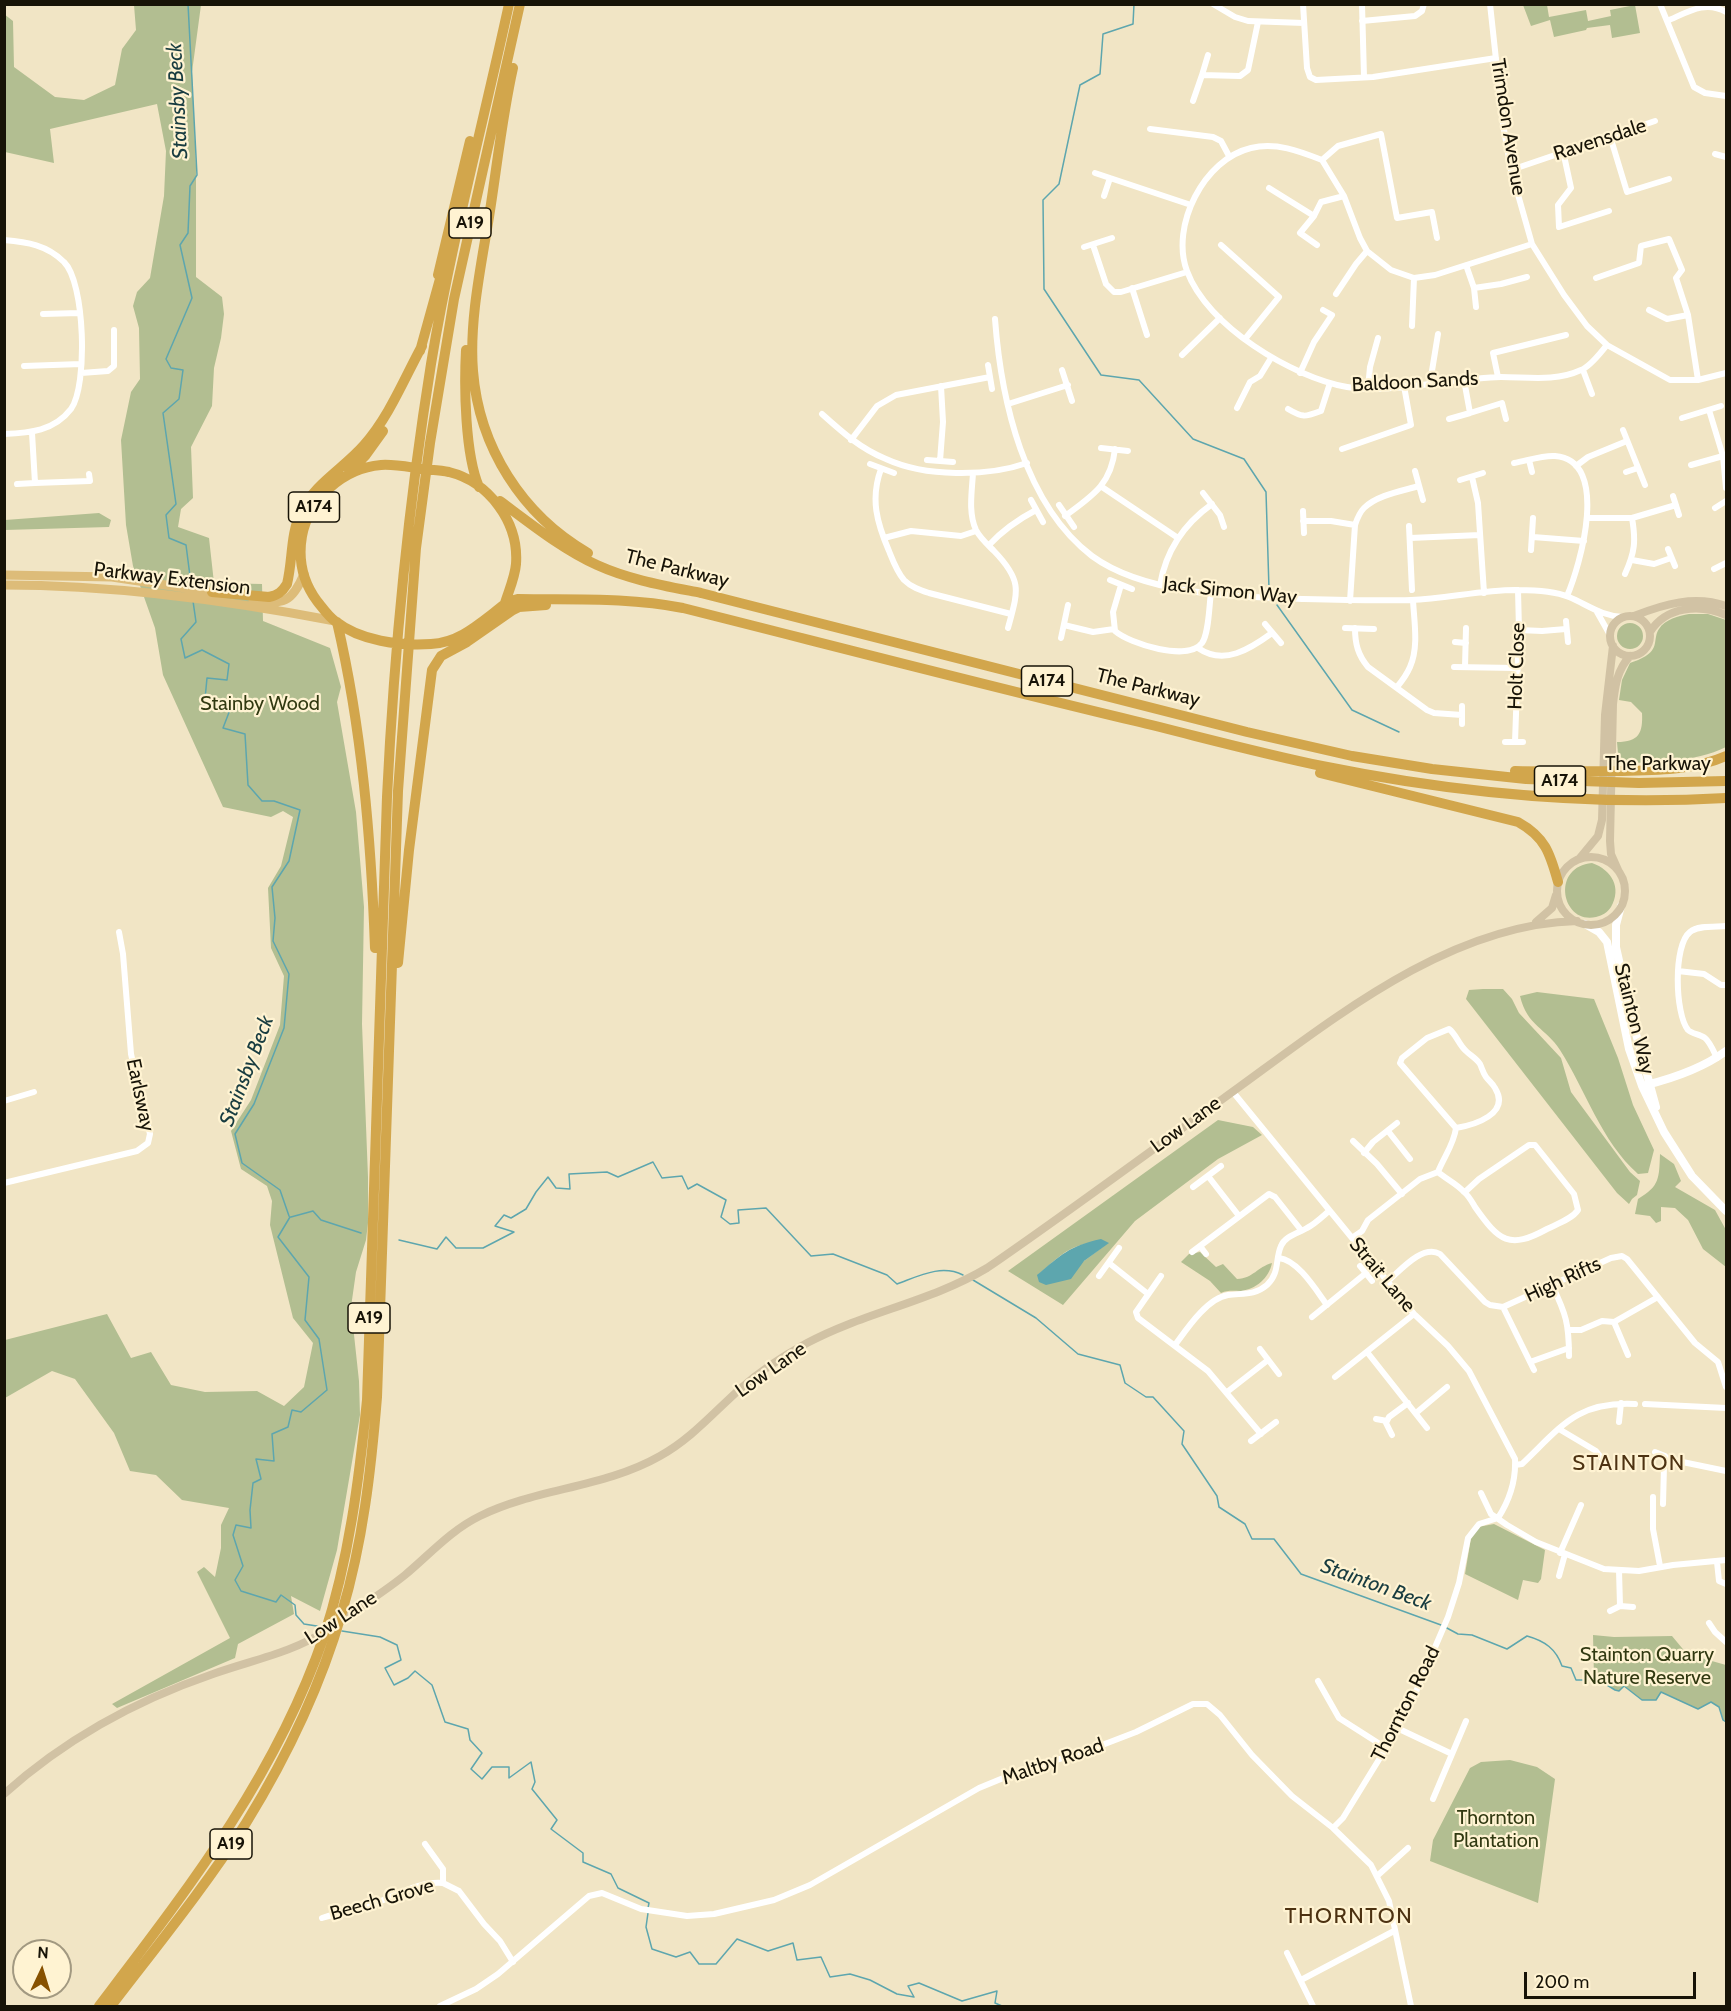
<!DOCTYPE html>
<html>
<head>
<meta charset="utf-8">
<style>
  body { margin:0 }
  #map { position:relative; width:1731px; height:2011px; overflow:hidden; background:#f1e5c5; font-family:Cabin,sans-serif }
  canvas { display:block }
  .frame { position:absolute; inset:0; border:6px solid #171307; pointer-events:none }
  .north { position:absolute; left:12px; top:1939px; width:60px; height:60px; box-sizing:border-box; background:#fff3d2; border:2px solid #a29981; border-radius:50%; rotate:4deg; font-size:16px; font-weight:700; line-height:24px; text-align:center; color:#171307 }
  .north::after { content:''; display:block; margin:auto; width:21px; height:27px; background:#875100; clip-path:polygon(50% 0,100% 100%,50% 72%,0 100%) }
  .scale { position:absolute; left:1524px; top:1972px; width:172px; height:27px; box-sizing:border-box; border:3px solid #171307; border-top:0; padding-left:8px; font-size:18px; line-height:21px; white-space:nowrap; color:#171307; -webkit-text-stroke:4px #fff3d2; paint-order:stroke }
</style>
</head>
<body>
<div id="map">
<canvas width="1731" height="2011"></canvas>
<div class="frame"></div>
<div class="north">N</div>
<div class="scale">200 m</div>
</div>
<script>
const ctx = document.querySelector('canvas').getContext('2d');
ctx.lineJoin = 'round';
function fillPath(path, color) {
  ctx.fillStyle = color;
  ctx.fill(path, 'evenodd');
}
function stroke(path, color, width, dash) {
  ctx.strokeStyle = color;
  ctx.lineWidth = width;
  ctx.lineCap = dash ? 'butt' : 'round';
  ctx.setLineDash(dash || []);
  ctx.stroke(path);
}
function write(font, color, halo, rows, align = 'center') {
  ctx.font = font + ' Cabin,sans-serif';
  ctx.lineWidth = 4.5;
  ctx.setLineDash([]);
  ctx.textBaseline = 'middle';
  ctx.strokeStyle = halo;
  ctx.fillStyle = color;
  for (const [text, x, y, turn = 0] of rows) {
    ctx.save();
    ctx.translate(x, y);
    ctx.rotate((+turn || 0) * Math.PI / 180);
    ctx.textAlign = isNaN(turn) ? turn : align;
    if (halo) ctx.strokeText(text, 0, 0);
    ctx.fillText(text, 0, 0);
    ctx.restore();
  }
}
const green = new Path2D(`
  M134,5H201L192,72L196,166V277L222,297L224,314L221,338L214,368L212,406L191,447L193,498L181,509L178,527L209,538L214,583L262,584L263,621L330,648L341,687L337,702L356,812L364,907L362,1024L368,1177V1223L366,1240L356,1272L351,1307L359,1381L360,1415L337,1550L320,1611L291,1596L294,1614L238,1644L235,1658L117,1708L112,1704L230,1638L197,1572L204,1567L215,1577L221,1548V1525L229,1508L182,1500L156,1475L130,1471L114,1433L75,1379L52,1371L5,1398V1340L107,1314L131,1358L151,1352L171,1385L205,1392L257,1391L284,1406L304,1387L313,1343L293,1318L270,1225L272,1201L267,1186L241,1169L231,1131L251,1100L280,1025L284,976L271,948L268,888L281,866L293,817L283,811L271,817L223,807L163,675L155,628L133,566L126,525L121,440L131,392L140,379L139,328L133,306L137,292L150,278L164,196L166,151L157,104L50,129L54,163L5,152L4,14L13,21L14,67L55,97L84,100L115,85L122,49L136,30Z
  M1523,5H1547L1549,17L1586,10L1588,21L1611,16L1610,10L1635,5L1640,33L1612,38L1610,25L1587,28L1586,30L1554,37L1550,20L1531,26Z
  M99,513L111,520L109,527L5,530V520Z
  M1689,614H1708L1726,620V747C1694,763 1654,761 1619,764L1617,742C1639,742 1643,733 1642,713L1631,702L1619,700L1622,680L1630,663C1641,659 1653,655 1655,643C1656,638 1656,633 1659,629C1665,619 1679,616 1689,614Z
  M1617 636a13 13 0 1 1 26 0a13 13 0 1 1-26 0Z
  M1592,863C1612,870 1622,888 1611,907C1607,913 1603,915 1596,917C1562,925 1550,867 1592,863Z
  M1483,989H1503L1512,999L1519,1013L1561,1058L1571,1092L1630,1172L1640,1181L1637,1195L1632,1199L1629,1204L1617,1193L1466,999L1469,990Z
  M1537,992L1594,999L1618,1058L1633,1105L1654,1150L1648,1173L1638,1174C1601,1141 1586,1091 1560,1050C1546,1028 1527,1026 1520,996Z
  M1218,1120L1253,1127L1262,1135L1218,1159L1135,1221L1063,1305L1008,1271ZM1108,1243L1084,1261L1038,1275C1062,1254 1074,1240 1108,1243Z
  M1660,1154L1674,1164L1681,1181L1675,1187L1715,1210L1726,1230V1267L1703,1249L1688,1220L1675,1208L1661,1207V1221L1656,1223L1650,1216L1635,1214L1638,1199C1660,1186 1659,1178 1660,1154Z
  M1200,1252L1216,1267L1223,1264L1237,1279C1254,1278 1257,1267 1272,1263C1269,1278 1256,1289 1241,1291C1233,1291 1228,1290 1221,1293L1210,1281L1181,1262L1189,1254Z
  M1494,1524L1545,1550L1541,1579L1538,1583L1523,1580L1518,1600L1465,1574L1471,1538L1478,1527Z
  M1593,1635L1614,1637L1672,1636L1687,1654L1726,1665V1722L1723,1720L1719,1707L1711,1702L1698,1709L1661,1692L1656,1700H1642L1624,1686L1619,1691L1615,1690L1594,1678Z
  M1510,1760L1537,1767L1555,1779L1538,1903L1430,1861L1433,1840L1470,1768L1481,1762Z`);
const water = new Path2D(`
  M1101,1239L1109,1243L1084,1261L1071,1279L1046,1285L1039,1282L1037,1275C1061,1255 1069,1246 1101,1239Z`);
const stream = new Path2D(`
  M188,4L197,175L190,186L188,233L180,245L192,298L166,359L171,368L183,370L179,399L163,413L176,504L166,515L169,538L186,545L191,584
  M1134,4L1133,24L1103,34L1100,74L1080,85L1059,184L1043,200L1044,289L1101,375L1139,380L1193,439L1244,459L1266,492L1269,589
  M193,601L196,622L181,639L185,658L202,650L229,664L227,680L207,678L205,699L233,702L223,728L245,734L248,785L262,801H274L300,810L289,861L272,887L275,918L273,941L289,974L284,1028L254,1104L235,1134L242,1163L280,1190L289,1216
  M1277,605L1352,710L1399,732
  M290,1217L278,1237L309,1277L305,1320L319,1339L327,1390L301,1412L292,1410L288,1427L272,1434L274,1461L256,1459L261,1479L253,1483L250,1510L251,1528L236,1525L233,1535L243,1566L235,1580L241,1591L276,1602L281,1595L295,1605L296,1615L304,1624L323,1627
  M291,1217L313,1211L321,1220L361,1233
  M399,1240L437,1249L446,1237L456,1248H483L514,1232L495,1226L504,1215L511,1218L526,1209L536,1192L548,1177L556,1188L570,1189L569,1174L607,1172L618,1177L653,1162L662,1178L682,1176L688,1189L697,1184L726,1200L721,1217L730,1224L739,1223L738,1210L766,1208L811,1256L833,1254L887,1275L897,1284C919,1276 941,1264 963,1275
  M973,1280L1036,1318L1078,1354L1120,1365L1125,1383L1146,1397H1153L1184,1431L1182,1444L1217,1496L1219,1507L1245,1524L1252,1539H1274L1301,1574L1441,1625
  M1445,1627L1458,1634L1472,1635L1507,1649L1527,1636C1545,1641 1556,1649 1562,1666L1571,1668L1576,1680H1599L1615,1690L1619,1691L1624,1686L1642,1700H1656L1661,1692L1698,1709L1711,1702L1719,1707L1723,1720L1726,1722
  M342,1631L380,1637L397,1645L401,1660L385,1668L394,1685L408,1678L415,1671L432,1685L445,1722L468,1729L470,1740L482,1753L471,1769L482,1779L492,1767H509V1778L531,1762L535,1782L532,1789L557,1820L551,1829L583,1853V1862L611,1874L618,1888L649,1903L648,1908
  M648,1913L646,1927L652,1949L676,1957L690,1952L699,1964H716L737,1939L768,1951L793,1943L797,1960L821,1957L830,1977L850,1974L870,1980L897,1994L914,1997L908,1986L919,1983L962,2001L997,1991L995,2003L1002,2006`);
const minor = new Path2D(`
  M1213,4L1235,17L1248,21L1304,23
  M1303,4L1307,68L1310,77L1316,80L1373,77L1496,58
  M1362,4L1364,77
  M1490,4L1503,124L1511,170L1532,244L1564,295L1587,326L1607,345L1670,380H1698L1726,373
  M1660,4L1694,87L1705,93L1726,96
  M1362,21L1415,16L1422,11L1424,4
  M1667,21C1688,12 1705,0 1726,12
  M1202,75L1208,55
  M1193,101L1202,75L1240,76L1248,70L1258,22
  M1150,129L1213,137L1221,141L1229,156
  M1610,136L1627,192L1669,179
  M1563,151L1571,188L1558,205L1559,227L1609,211
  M1715,154L1726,157
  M1322,160L1338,146L1381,134L1397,218L1432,212L1437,238
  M1511,170L1655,121
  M1095,173L1191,205
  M1269,188L1314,216L1321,202L1344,196
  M1104,196L1110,178
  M1314,216L1300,233L1317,245
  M4,240C27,242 47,245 64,262C85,282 88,386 71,409C54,431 30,433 4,434
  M1532,244L1435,275L1414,278L1391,270L1367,251L1360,238L1344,196L1322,160C1299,151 1276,142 1251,148C1204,159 1170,226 1187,271C1207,326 1292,377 1347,387C1381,393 1429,383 1464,380C1476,379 1489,377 1501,377C1528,377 1555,382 1581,370C1591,366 1600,353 1607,345
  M1093,245L1106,284L1114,292H1121L1187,272
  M1221,245L1279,297L1245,339
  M1084,247L1112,238
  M1466,265L1474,288L1501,284L1527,277
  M1596,278L1639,263L1641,246L1669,239L1682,270L1676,278L1688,315L1698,380
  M1132,288L1147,335
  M1474,288L1476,307
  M1336,294L1356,264L1367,251
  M1649,310L1667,319L1688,315
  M43,314L79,313
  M995,319C1001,400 1024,504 1092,556C1145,595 1238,597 1302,599C1339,600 1375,601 1411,600C1446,599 1485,589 1519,590C1535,590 1554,591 1569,597C1588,605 1601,616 1623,617
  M1412,326L1414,278
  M1182,355L1220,318
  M988,365L992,389
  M24,366L81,364
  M1062,370L1072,401
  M1583,370L1592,394
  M81,373L108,371L114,366V330
  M1300,373L1314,342L1332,315L1323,310
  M1498,377L1493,353L1566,335
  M1464,380L1470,413L1502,403L1506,419
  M1430,383L1438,334
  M1368,388L1370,367L1378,338
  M1008,404L1068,385
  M1237,408L1250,382L1260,376L1271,358
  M1288,409C1303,418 1305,417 1321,411L1330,383
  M1709,410L1723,456L1726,488
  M822,414C842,432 861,449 886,459C925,477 987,477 1027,463
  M1682,418L1721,406
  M1449,419L1470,413
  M1623,430L1645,485
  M32,433L35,483L90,481L89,474
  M851,440L877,406L896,395L990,377
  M1101,448L1128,451
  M1342,449L1411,425L1404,386
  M927,460L953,462
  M1529,460L1532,472
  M940,461L943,422L941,386
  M1514,463C1526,461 1543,455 1555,456C1611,460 1580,566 1567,596
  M870,464L894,473
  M1691,465L1723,456
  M1576,466L1588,457L1627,441
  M881,469C870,499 877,523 889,551C893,561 897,572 904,580C911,587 920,590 929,593L1011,614
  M1415,471L1423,500
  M1626,472L1638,468
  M973,473C972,491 968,513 976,530C980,538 988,545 994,551C1023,581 1018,591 1008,628
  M1472,477L1478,503L1484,593
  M1460,480L1483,473
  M17,484L35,483
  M1102,487L1178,538
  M1203,493L1220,515L1224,527
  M1673,496L1679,515
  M1031,500L1043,522
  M1059,505L1074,527
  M1715,508L1726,501
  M1303,511L1304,533
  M1065,516C1092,496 1111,485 1115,449
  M1587,518H1632L1676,505
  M1303,521H1331L1355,525
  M1409,526L1412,590
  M1533,537L1584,541
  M884,538L911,531L961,536L976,531
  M1410,538L1480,535
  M989,545C1003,530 1017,520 1036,510
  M1668,549L1675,566
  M1531,550L1533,518
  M1632,560L1654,564L1671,558
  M1714,569L1726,563
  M1625,574C1635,552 1636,541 1632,518
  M1110,580L1132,589
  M1121,585L1113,612L1115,631C1130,644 1188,662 1202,643C1209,633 1209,606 1211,593
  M1160,585C1166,550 1184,524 1212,504
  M1350,601L1355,525C1357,519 1360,512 1364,508C1377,495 1402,491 1419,486
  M1597,612L1610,635
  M1566,621L1568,642
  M1265,624L1281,643
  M1064,625L1093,632L1114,629
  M1345,628L1374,629
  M1355,628C1355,644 1358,655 1368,667L1427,710L1434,713L1462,715
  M1519,630L1542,631L1566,629
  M1061,638L1068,605
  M1455,642L1466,643
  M1198,648C1224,666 1250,649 1272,633
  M1454,667L1516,668
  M1465,667L1466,628
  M1397,687C1402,681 1407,674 1410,667C1419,647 1414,621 1413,600
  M1462,724V706
  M1505,742H1523
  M1515,742L1519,630L1518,590
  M1678,971L1704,974L1721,985H1726
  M1717,1058C1714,1052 1710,1042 1705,1038C1700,1034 1692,1034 1688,1030C1675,1014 1673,945 1690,932C1698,925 1716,927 1726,926
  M1233,1092L1414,1314L1448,1346L1469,1371L1515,1459C1516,1480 1509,1501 1498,1518
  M4,1101L34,1092
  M1388,1131L1410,1159
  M1353,1141L1377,1164L1402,1194
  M1364,1153L1373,1142L1397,1123
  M1438,1172C1446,1179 1457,1184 1464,1192C1469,1196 1472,1202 1475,1207C1499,1241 1509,1250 1547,1229C1557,1224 1572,1219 1578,1210L1574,1194L1535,1145H1529L1479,1179L1465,1192
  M1438,1172C1444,1157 1454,1144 1456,1128L1400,1063L1402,1058L1427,1038L1449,1029C1456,1034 1459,1045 1466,1051C1470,1055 1477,1059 1480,1064C1482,1068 1483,1073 1486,1077C1489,1081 1493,1084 1495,1088C1511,1114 1474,1125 1456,1128
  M1208,1176L1239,1216
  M4,1183L137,1151L148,1143L150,1134L131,1054L123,954L119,932
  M1193,1187L1221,1166
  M1352,1238L1362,1231L1368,1220L1420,1179L1438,1172
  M1200,1246L1206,1254
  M1192,1252L1269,1194L1275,1197L1301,1230
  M1279,1258C1298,1260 1316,1290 1327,1305
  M1109,1263L1148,1294
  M1360,1266L1372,1281
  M1099,1276L1119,1248
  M1161,1276L1136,1312L1138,1318L1208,1371L1261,1434
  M1387,1282C1400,1271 1422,1244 1440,1254L1485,1302L1490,1305L1503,1307L1611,1258L1622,1256L1627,1259L1695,1343L1718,1362L1726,1387
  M1552,1285C1566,1314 1569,1324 1569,1356
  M1503,1307L1534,1370
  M1312,1317L1366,1273
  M1614,1322L1628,1355
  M1569,1330H1581L1602,1321L1614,1322L1658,1297
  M1175,1345C1186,1330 1207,1298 1228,1295C1243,1293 1254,1296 1267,1285C1280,1273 1275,1259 1281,1246C1285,1236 1299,1233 1307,1228C1315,1224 1322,1217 1329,1211
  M1260,1349L1279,1374
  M1367,1352L1427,1428
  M1530,1362L1569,1348
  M1335,1377L1414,1314
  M1227,1392L1268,1360
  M1645,1404L1726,1408
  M1416,1413L1447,1387
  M1376,1419L1387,1421
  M1619,1422L1621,1403
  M1559,1429L1596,1451L1604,1461
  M1392,1435L1386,1423L1389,1417L1408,1403
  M1251,1441L1276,1422
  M1655,1452L1665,1456L1668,1459L1726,1471
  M1515,1465L1522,1464C1561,1427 1577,1401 1635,1404
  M1481,1493L1491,1514L1507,1525L1536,1542L1604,1569L1639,1571L1673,1565L1726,1560
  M1653,1497V1529L1660,1566
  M1663,1504L1664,1466L1668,1459
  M1560,1553L1581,1505
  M1717,1562L1719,1581L1726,1584
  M1619,1570L1620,1606
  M1559,1576L1565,1554
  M1610,1611L1620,1606L1633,1607
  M1709,1623L1715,1632L1726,1642
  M1318,1681L1339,1718L1386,1748
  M1397,1728L1452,1754
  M1433,1799L1466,1721
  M1333,1828L1343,1818L1383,1753L1415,1694L1448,1617L1459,1583L1468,1538L1479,1524L1498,1518
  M425,1844L443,1869V1883L459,1891L484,1924L500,1941L513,1962
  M1377,1876L1408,1848
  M322,1918C341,1912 361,1907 381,1901C401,1893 421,1881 443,1883
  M1287,1953L1313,2006
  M1301,1980L1394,1931
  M440,2006L476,1989L498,1974L589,1896L602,1893L641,1909L687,1916L714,1914L774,1900L810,1885L979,1788L1013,1774L1097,1747L1136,1732L1193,1704H1207L1220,1715L1252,1755L1292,1796L1333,1828L1371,1865L1389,1901L1411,2006`);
const tertiary = new Path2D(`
  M1621,906L1616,925V947L1633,1023L1656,1107
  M1585,924L1599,932L1607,942L1629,1049L1642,1086L1664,1132L1692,1176L1726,1211
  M1646,1085C1674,1078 1703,1068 1726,1051`);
const secondary = new Path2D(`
  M1610 636a20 20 0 1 1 40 0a20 20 0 1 1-40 0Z
  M1634,616C1664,604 1695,595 1726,606
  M1650,632C1666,606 1700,604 1726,615
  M1557 891a34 34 0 1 1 68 0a34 34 0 1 1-68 0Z
  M1579,859L1598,836L1602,820L1605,715L1613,646
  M1619,872L1611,854L1610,841L1613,704C1615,686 1617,670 1630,656
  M1536,922L1552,908L1556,895
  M338,1622C360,1607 384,1592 405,1575C429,1555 451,1530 480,1516C537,1488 604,1488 660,1456C691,1439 714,1412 740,1389C760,1371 783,1356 807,1343C865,1312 930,1302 987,1268C1067,1213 1145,1155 1224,1098C1326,1025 1445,924 1577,921
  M4,1794C64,1740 137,1700 213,1674C252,1660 292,1653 327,1630`);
const primary = new Path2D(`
  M4,575L112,577L219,593
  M4,585C116,585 226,600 335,621
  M253,600C283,605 292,603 304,574`);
const trunk = new Path2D(`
  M513,68C502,117 497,167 489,217C481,266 469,322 473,371C479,447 522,515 588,553
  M438,275L470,141
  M466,350C464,387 465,454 479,487
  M420,351L443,268
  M349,472L365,456L383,431
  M500,501C531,524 562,549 597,565C630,580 666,586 701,593L1247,732L1352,756L1432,769L1526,779L1639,783L1726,781
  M212,592L269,597C278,595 282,592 287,584C293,560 290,535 301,512C315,483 343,469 364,445C389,417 404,379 422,346
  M505,603C509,590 515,577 516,564C519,522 489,482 449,472C440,470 431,470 422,469C408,467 394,464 381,465C343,468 309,499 302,536C298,559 303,582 317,601C322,607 328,616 335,621C360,641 400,646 431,644C455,643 473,629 491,615C500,608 506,601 518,599C573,600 628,597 683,608C834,646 984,685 1135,721C1197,736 1259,753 1322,766C1455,793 1591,806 1726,798
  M337,622C362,729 371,839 375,948
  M1515,771C1549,772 1583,771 1617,771C1654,770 1692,771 1726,756
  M1320,773L1518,822C1545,837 1550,853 1558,882
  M398,963L409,850L432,670L441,656L467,642L513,610L519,607L546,605
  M99,2006C188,1889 275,1778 324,1636C349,1559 359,1480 367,1400L387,797C394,652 408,507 431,364C451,243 483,124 509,4
  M111,2006C157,1946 205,1887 246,1823C286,1758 321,1685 342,1612C363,1542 371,1470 377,1397L398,791L416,548L430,443L454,299L520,4`);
const shields = [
  [470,223,42],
  [314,507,51],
  [1047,681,51],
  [1560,781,51],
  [369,1318,42],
  [231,1844,42]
];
const shieldNames = [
  ["A19",470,223],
  ["A174",314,507],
  ["A174",1047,681],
  ["A174",1560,781],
  ["A19",369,1318],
  ["A19",231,1844]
];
const streetNames = [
  ["Trimdon Avenue",1508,127,81],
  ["Ravensdale",1600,140,-18],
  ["Baldoon Sands",1415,382,-3],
  ["The Parkway",677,569,14],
  ["Parkway Extension",172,579,7],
  ["Jack Simon Way",1230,591,6],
  ["Holt Close",1517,666,-88],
  ["The Parkway",1148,688,14],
  ["The Parkway",1658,764],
  ["Stainton Way",1634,1019,76],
  ["Earlsway",140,1095,78],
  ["Low Lane",1186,1125,-36],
  ["Strait Lane",1382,1275,50],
  ["High Rifts",1563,1280,-25],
  ["Low Lane",771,1370,-35],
  ["Low Lane",341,1618,-33],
  ["Thornton Road",1406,1704,-63],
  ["Maltby Road",1053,1762,-19],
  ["Beech Grove",382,1900,-16]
];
const parkNames = [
  ["Stainby Wood",260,704],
  ["Stainton Quarry",1647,1655],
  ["Nature Reserve",1647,1678],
  ["Thornton",1496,1818],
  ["Plantation",1496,1841]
];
const waterNames = [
  ["Stainsby Beck",178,101,-93],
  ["Stainsby Beck",247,1071,-69],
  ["Stainton Beck",1376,1585,20]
];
const quarterNames = [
  ["STAINTON",1629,1464],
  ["THORNTON",1349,1917]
];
fillPath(green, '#b2be91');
fillPath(water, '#5da6ae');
stroke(stream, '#5da6ae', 1.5);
stroke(minor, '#fff', 6);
stroke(tertiary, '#fff', 8);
stroke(secondary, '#d1c2a4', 8);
stroke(primary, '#ddbc79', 9);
stroke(trunk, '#d2a64c', 10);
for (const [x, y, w] of shields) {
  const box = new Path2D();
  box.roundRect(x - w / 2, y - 15, w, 30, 4.5);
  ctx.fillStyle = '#fff3d2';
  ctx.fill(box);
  stroke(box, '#171307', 1.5);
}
write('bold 18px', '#171307', null, shieldNames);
write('20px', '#171307', '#fff3d2', streetNames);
write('20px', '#313911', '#fff3d2', parkNames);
write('italic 21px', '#183c40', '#fff3d2', waterNames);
ctx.letterSpacing = '1.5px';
write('22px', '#4d3212', '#fff3d2', quarterNames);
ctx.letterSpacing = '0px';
</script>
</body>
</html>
